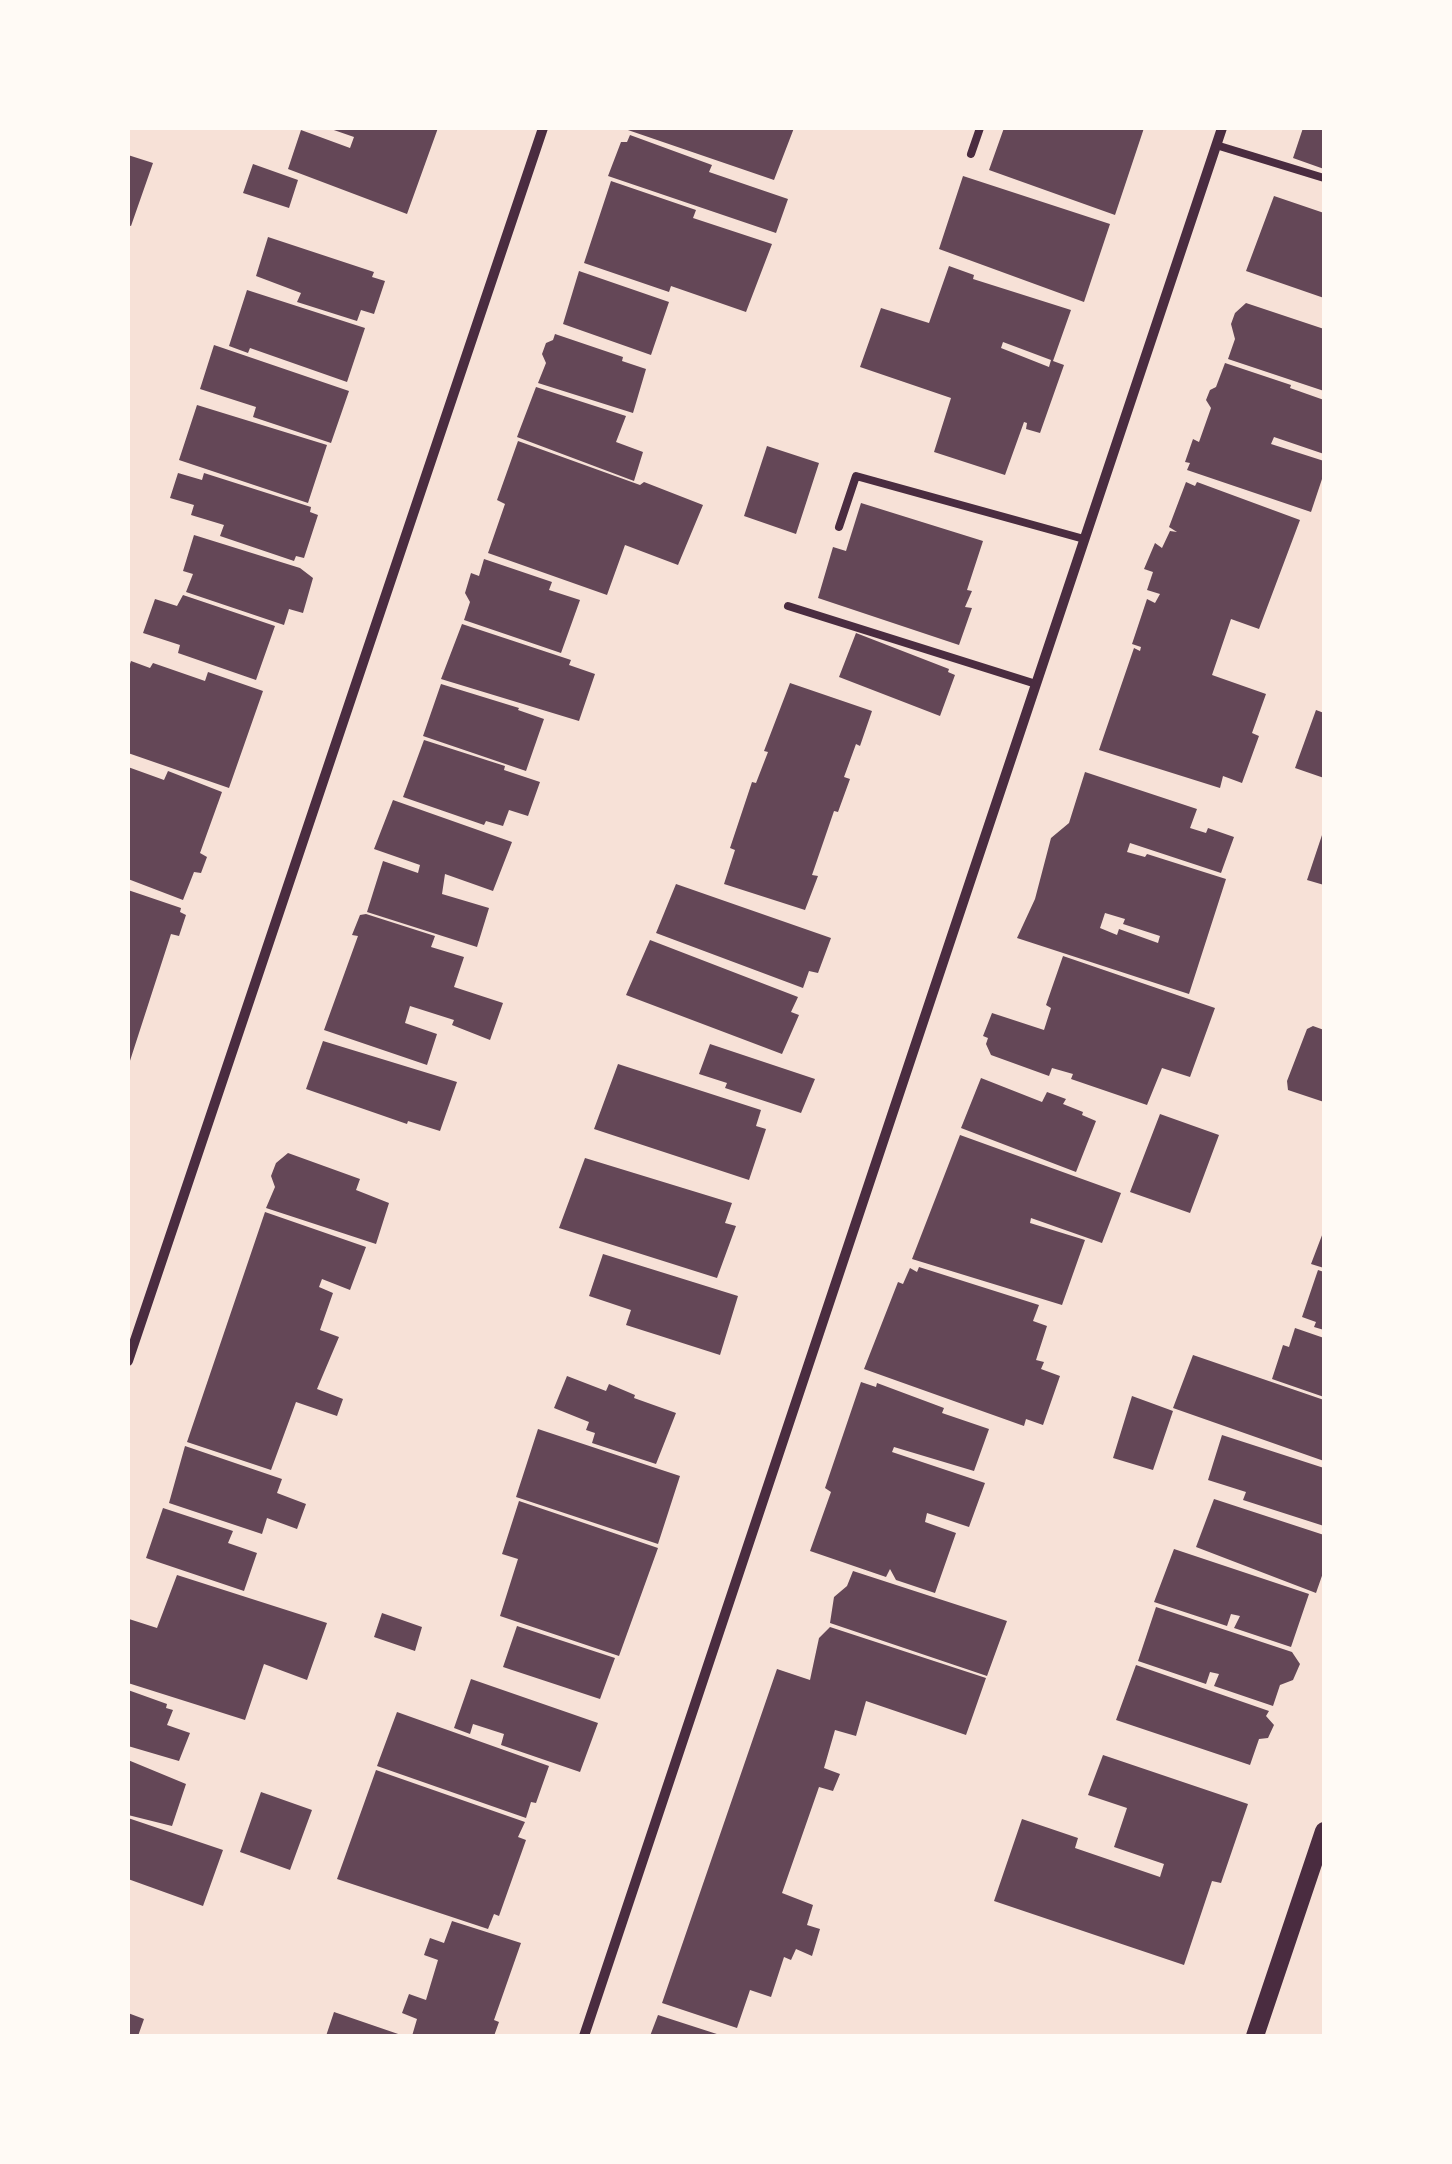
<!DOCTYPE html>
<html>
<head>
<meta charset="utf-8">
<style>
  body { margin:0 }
  #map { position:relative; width:1452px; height:2164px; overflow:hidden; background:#f7e1d7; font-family:"DejaVu Sans",sans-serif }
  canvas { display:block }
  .frame { position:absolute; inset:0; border:130px solid #fffaf5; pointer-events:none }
</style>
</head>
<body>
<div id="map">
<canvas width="1452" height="2164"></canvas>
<div class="frame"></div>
</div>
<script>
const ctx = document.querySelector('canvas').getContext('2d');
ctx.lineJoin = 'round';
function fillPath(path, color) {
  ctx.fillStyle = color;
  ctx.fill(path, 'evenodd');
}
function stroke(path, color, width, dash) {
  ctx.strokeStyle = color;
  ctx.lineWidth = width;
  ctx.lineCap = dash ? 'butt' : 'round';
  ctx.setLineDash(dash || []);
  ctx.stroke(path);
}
const building = new Path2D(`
  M328,128H438L407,214L288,169L301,130L350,148L354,137Z
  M622,128H794L774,180Z
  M1004,128H1144L1115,215L989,170Z
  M1303,128H1324V169L1293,158Z
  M630,135L712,165L709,172L788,199L776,233L608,176L621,142H627Z
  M128,155L153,163L131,226L128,225Z
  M253,164L298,180L289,208L243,193Z
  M963,176L1110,224L1084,302L939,249Z
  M611,181L696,210L693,218L772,244L746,312L671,286L669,292L584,263Z
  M1274,196L1324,213V298L1246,271Z
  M268,237L374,272L372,277L385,281L374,314L361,310L357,321L297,302L301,293L256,276Z
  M949,266L974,275L973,279L1071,310L1053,361L1064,365L1040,433L1026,429L1027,423L1024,422L1005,475L934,452L951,398L860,367L881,308L929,323ZM1003,342L1051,360L1049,367L1001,348Z
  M579,271L669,302L651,355L563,324Z
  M247,290L365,328L347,382L250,348L248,353L229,346Z
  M1246,303L1324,329V391L1228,359L1235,339L1231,324L1235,313Z
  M555,334L623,357L622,361L646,369L633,413L538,383L546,363L542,354L546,343L553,340Z
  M214,345L349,391L331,443L253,417L256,407L200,389Z
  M1225,363L1291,385L1290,388L1324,400V454L1274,437L1271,444L1324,461V473L1311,512L1187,470L1190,463L1185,462L1193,439L1199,442L1211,408L1206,400L1210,390L1216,387Z
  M536,387L626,416L616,442L643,452L634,481L517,437Z
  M197,405L327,445L308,503L179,460Z
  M518,441L640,485L644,482L703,505L678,565L625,545L607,595L488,553L505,504L497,500Z
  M767,446L819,463L796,534L744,516Z
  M178,473L202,480L204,473L311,507L310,512L318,515L304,558L296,556L294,561L220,536L224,525L191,515L194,505L170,498Z
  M1186,482L1195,486L1197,482L1300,520L1259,629L1231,619L1212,675L1266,694L1252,733L1259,736L1242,783L1223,776L1220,788L1099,750L1134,648L1140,651L1141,647L1132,644L1147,599L1155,603L1160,594L1147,590L1153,572L1144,569L1155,543L1162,548L1170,531L1177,532L1169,527Z
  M861,503L983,541L967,590L972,591L965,607L972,608L959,645L818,598L833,547L846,551Z
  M194,535L300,568L313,578L303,613L289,609L284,625L186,592L193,574L183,571Z
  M484,559L552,582L549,590L580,600L561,653L464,620L470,602L465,593L471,573L479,576Z
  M183,595L275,626L256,680L178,653L180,645L143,633L155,599L177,606Z
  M462,624L571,660L569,665L595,674L579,721L441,679Z
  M856,633L949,669L948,672L955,675L940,716L839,677Z
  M131,661L150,668L153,663L205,681L208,672L263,691L229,788L128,753V670Z
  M790,683L872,711L860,746L856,744L844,777L850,779L838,812L834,811L812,875L818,876L805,910L724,884L735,850L730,848L752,782L756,783L768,752L764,751Z
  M441,684L519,708L518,710L544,719L526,771L423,736Z
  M1316,710L1324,713V778L1295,768Z
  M424,740L505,766L504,770L540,782L528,816L509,810L503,826L486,821L484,825L403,797Z
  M128,767L164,780L168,771L222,792L200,853L207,857L201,873L194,872L183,900L128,879Z
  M1085,772L1197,809L1190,828L1206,833L1208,828L1234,837L1221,873L1130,843L1127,852L1145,857L1147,854L1226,879L1189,994L1017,938L1035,899L1051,838L1069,823ZM1105,913L1125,919L1123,924L1160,936L1158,943L1119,929L1117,935L1100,928Z
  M393,800L512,842L493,891L445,874L442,894L489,908L477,947L367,912L383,861L418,873L420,865L374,849Z
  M1324,829V885L1307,880Z
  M676,884L831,938L818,973L809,971L803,988L656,933Z
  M128,890L181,908L180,912L186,915L179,936L171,934L128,1067Z
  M366,914L435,936L431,947L464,957L454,987L503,1003L490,1040L452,1025L454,1020L410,1006L405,1023L437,1034L427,1065L324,1030L358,936L352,935L360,915Z
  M650,940L798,997L791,1012L799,1015L782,1054L626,995Z
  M1063,956L1215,1008L1190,1077L1162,1068L1147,1105L1071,1079L1073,1074L1052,1068L1049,1076L991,1055L986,1044L988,1038L983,1036L992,1013L1044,1030L1051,1008L1046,1005Z
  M1313,1026L1324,1030V1102L1288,1090L1287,1081L1307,1029Z
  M323,1041L457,1082L440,1131L408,1121L407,1124L306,1089Z
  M710,1044L815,1079L801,1113L725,1088L727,1083L699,1074Z
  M618,1064L761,1110L756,1126L766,1129L749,1180L594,1129Z
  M981,1078L1042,1102L1047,1092L1066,1099L1063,1104L1083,1112L1082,1115L1096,1121L1076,1172L961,1128Z
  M1160,1114L1219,1135L1190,1213L1130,1192Z
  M960,1135L1121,1193L1102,1243L1031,1218L1030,1223L1085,1240L1062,1305L912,1259Z
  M288,1153L360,1179L356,1190L389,1203L376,1244L266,1208L275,1187L271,1176L276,1163Z
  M585,1158L732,1203L725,1223L736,1226L717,1278L559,1228Z
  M265,1212L366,1247L350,1290L322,1279L319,1287L333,1293L320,1330L339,1337L317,1389L343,1399L337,1416L296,1402L271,1470L187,1442Z
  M1324,1230V1268L1311,1264Z
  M603,1254L738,1296L720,1355L626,1325L631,1310L589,1296Z
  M919,1267L1039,1305L1033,1321L1047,1326L1036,1360L1044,1362L1041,1369L1060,1376L1043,1425L1026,1419L1024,1426L864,1369L898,1282L903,1284L910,1268L917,1272Z
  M1318,1270L1324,1272V1330L1314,1327L1316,1322L1302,1317Z
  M1295,1328L1324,1338V1397L1272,1379L1283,1345L1289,1347Z
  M1193,1355L1324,1400V1461L1173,1408Z
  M567,1376L606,1391L609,1384L635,1395L634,1398L676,1413L656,1464L592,1443L595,1433L586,1430L589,1422L554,1408Z
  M861,1382L876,1387L877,1383L944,1408L942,1413L989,1429L974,1471L894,1447L892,1452L985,1483L969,1527L927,1513L925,1522L956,1533L935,1593L896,1580L890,1569L886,1577L810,1551L831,1492L825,1488Z
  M1132,1396L1173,1411L1153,1470L1113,1458Z
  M538,1429L680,1476L658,1544L516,1497Z
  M1222,1435L1324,1468V1526L1243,1500L1246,1492L1208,1480Z
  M185,1446L282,1479L277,1493L306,1504L297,1529L267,1518L262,1534L169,1503Z
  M1214,1499L1324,1535V1570L1316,1593L1196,1547Z
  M519,1501L658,1548L619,1656L500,1616L518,1559L502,1554Z
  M163,1508L233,1531L228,1543L257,1553L244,1591L146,1558Z
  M1174,1549L1309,1594L1291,1647L1234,1628L1240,1616L1231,1614L1227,1626L1154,1602Z
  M853,1571L1007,1621L987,1676L830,1623L834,1597L847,1586Z
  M177,1575L327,1623L307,1680L264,1664L245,1720L128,1683L129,1619L157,1628Z
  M1156,1607L1292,1652L1300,1664L1293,1680L1280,1685L1273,1706L1214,1686L1219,1674L1210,1672L1206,1684L1138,1661Z
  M382,1613L422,1627L415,1651L374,1637Z
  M517,1626L615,1658L600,1699L503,1667Z
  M830,1627L986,1678L966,1735L866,1701L856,1736L835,1730L824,1768L840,1774L833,1791L819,1787L782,1893L813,1905L807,1925L820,1929L812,1956L796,1949L791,1960L784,1957L771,1997L750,1990L737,2028L662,2003L777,1669L810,1680L819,1638Z
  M1136,1665L1269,1711L1266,1716L1274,1725L1268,1738L1259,1739L1250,1765L1116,1720Z
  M471,1679L598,1723L580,1772L501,1745L504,1734L473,1724L470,1734L454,1728Z
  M128,1690L167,1704L166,1708L173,1710L167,1725L190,1733L179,1761L128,1746Z
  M397,1712L549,1766L536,1803L531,1802L526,1818L377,1766Z
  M1103,1755L1248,1804L1221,1883L1212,1881L1184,1965L994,1901L1022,1819L1078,1838L1075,1848L1160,1877L1164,1864L1114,1847L1127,1808L1088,1795Z
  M128,1760L186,1784L172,1826L128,1815Z
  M376,1770L525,1822L518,1837L526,1840L499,1916L494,1914L488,1929L337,1879Z
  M261,1792L312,1810L290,1870L240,1852Z
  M128,1818L223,1850L203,1906L128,1879Z
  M452,1921L521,1943L494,2020L499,2022L494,2036H412L417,2019L402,2013L409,1994L426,2000L438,1960L424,1955L430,1938L444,1943Z
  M334,2012L404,2036H326Z
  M128,2013L144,2019L138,2036H128Z
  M658,2015L723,2036H650Z`);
const service = new Path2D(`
  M1216,145L1324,178
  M971,154L980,128
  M839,527L856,476L1084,539
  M788,606L1036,684`);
const minor = new Path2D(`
  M128,1361L543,128
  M584,2036L1222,128`);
const tertiary = new Path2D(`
  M1255,2036L1324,1831`);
fillPath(building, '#644757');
stroke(service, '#4a2c40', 8);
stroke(minor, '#4a2c40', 10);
stroke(tertiary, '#4a2c40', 18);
</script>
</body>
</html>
